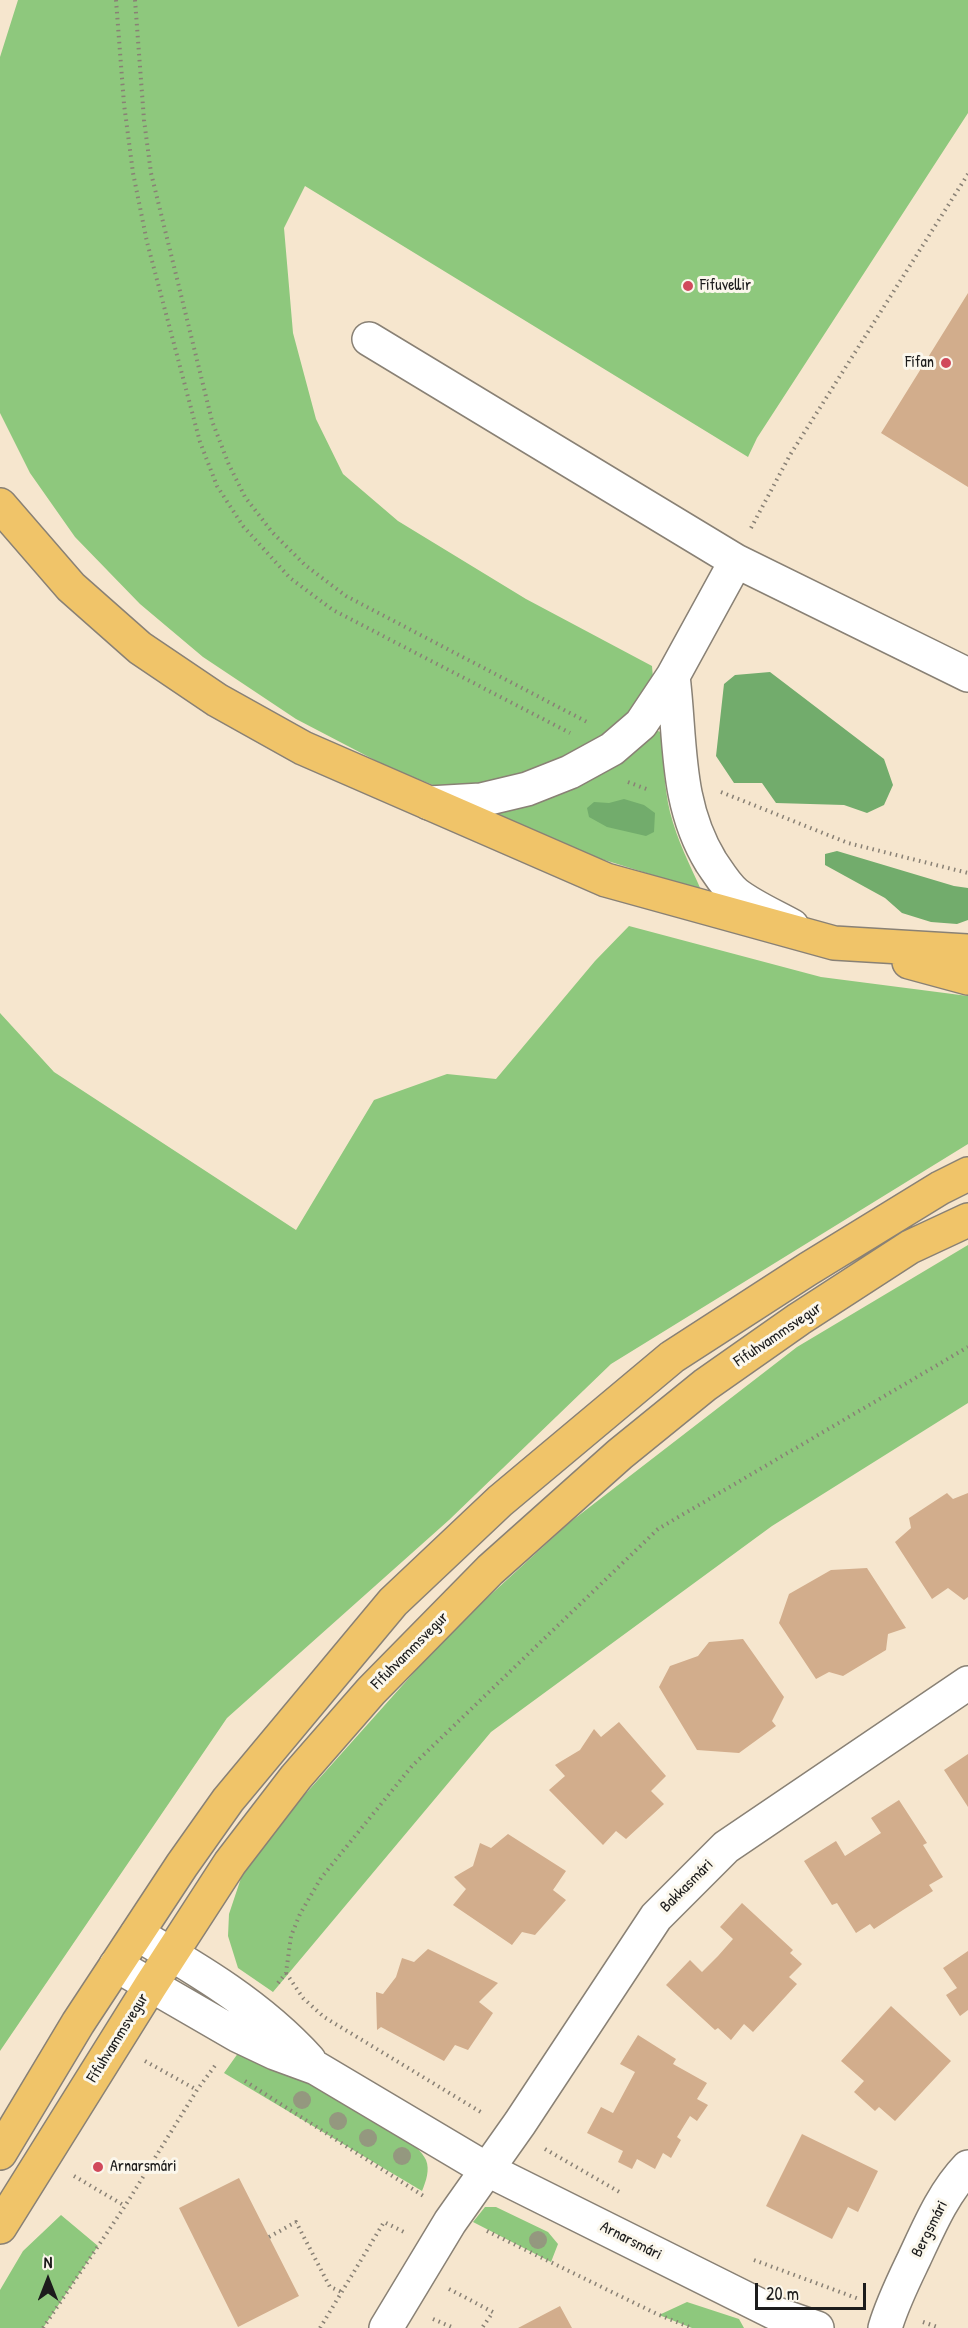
<!DOCTYPE html>
<html>
<head>
<meta charset="utf-8">
<style>
  body { margin:0 }
  #map { position:relative; width:968px; height:2328px; overflow:hidden; background:#f6e6ce; font-family:"Patrick Hand",sans-serif }
  canvas { display:block }
  .north { position:absolute; left:18px; top:2250px; width:60px; height:60px; -webkit-text-stroke:4px #fbf7ec; paint-order:stroke; rotate:0deg; font-size:16px; font-weight:700; line-height:24px; text-align:center; color:#1c1c1c }
  .north::after { content:''; display:block; margin:auto; width:21px; height:27px; background:#1c1c1c; clip-path:polygon(50% 0,100% 100%,50% 72%,0 100%) }
  .scale { position:absolute; left:755px; top:2283px; width:111px; height:27px; box-sizing:border-box; border:3px solid #1c1c1c; border-top:0; padding-left:8px; font-size:18px; line-height:21px; white-space:nowrap; color:#1c1c1c; -webkit-text-stroke:4px #fbf7ec; paint-order:stroke }
</style>
</head>
<body>
<div id="map">
<canvas width="968" height="2328"></canvas>
<div class="north">N</div>
<div class="scale">20 m</div>
</div>
<script>
const ctx = document.querySelector('canvas').getContext('2d');
ctx.lineJoin = 'round';
function fillPath(path, color) {
  ctx.fillStyle = color;
  ctx.fill(path, 'evenodd');
}
function stroke(path, color, width, dash) {
  ctx.strokeStyle = color;
  ctx.lineWidth = width;
  ctx.lineCap = dash ? 'butt' : 'round';
  ctx.setLineDash(dash || []);
  ctx.stroke(path);
}
function write(font, color, halo, rows, align = 'center') {
  ctx.font = font + ' "Patrick Hand",sans-serif';
  ctx.lineWidth = 6;
  ctx.setLineDash([]);
  ctx.textBaseline = 'middle';
  ctx.strokeStyle = halo;
  ctx.fillStyle = color;
  for (const [text, x, y, turn = 0] of rows) {
    ctx.save();
    ctx.translate(x, y);
    ctx.rotate((+turn || 0) * Math.PI / 180);
    ctx.textAlign = isNaN(turn) ? turn : align;
    if (halo) ctx.strokeText(text, 0, 0);
    ctx.fillText(text, 0, 0);
    ctx.restore();
  }
}
const green = new Path2D(`
  M18,0H968V113L757,438L748,457L305,186L284,228L293,333L316,419L343,474L398,521L526,599L652,666L653,678L648,693L615,729L535,772L497,782L438,787L388,767L296,719L203,657L140,604L75,537L30,473L0,413V57Z
  M653,729L663,733C663,759 664,786 670,812C677,840 690,865 701,890L598,858L494,815Z
  M629,926L821,977L968,996V1144L611,1364L449,1520L227,1718L0,2051V1013L54,1072L296,1230L374,1100L447,1074L496,1079L595,961Z
  M968,1245V1403L772,1526L491,1732L273,1992L238,1968L228,1936L229,1914L242,1875L283,1819L451,1631L569,1523L797,1347Z
  M241,2049C275,2066 414,2129 426,2160C430,2170 426,2181 422,2191L224,2073Z
  M485,2207H496L548,2232L558,2244L551,2262L473,2222Z
  M61,2215L98,2246L43,2328H0V2290L23,2251Z
  M687,2302L739,2319L744,2328H692L659,2315Z`);
const forest = new Path2D(`
  M770,672L884,759L893,785L884,805L867,813L844,805L776,803L762,783H734L716,756L724,684L735,675Z
  M624,799L644,805L655,813L654,832L646,836L607,827L589,817L587,808L594,802L609,803Z
  M837,851L954,886L968,888V920L957,924L931,922L902,913L885,898L825,865V854Z`);
const building = new Path2D(`
  M968,293V487L881,433Z
  M947,1493L953,1499L968,1493V1597L964,1600L948,1588L932,1599L895,1542L911,1528L909,1518Z
  M867,1568L906,1628L888,1634L886,1650L843,1676L829,1672L816,1679L779,1623L789,1594L831,1570Z
  M743,1639L784,1697L772,1721L776,1726L739,1753L697,1750L659,1687L670,1666L698,1656L709,1642Z
  M619,1722L666,1776L651,1791L664,1804L626,1839L616,1831L603,1845L549,1790L565,1776L555,1765L580,1750L594,1729L601,1737Z
  M968,1754V1807L944,1770Z
  M899,1800L927,1843L923,1845L943,1877L929,1885L933,1891L903,1910L874,1929L870,1924L856,1933L837,1903L832,1905L804,1861L836,1841L845,1856L881,1833L871,1818Z
  M508,1834L566,1871L553,1890L566,1900L535,1935L522,1932L512,1945L453,1905L466,1889L454,1877L473,1866L480,1843L491,1848Z
  M742,1903L793,1950L790,1953L802,1964L789,1977L797,1984L753,2032L744,2024L731,2040L718,2028L715,2030L666,1985L690,1960L702,1972L718,1956L733,1939L720,1927Z
  M428,1949L498,1983L479,2002L493,2013L468,2050L455,2045L444,2061L381,2027L377,2030L376,1992L383,1994L396,1977L402,1958L414,1962Z
  M968,1951V2010L960,2016L946,1995L957,1988L943,1968Z
  M891,2006L951,2061L895,2121L879,2107L875,2111L854,2092L864,2081L841,2061Z
  M638,2035L676,2059L673,2064L707,2083L697,2099L708,2105L697,2121L690,2116L677,2137L681,2140L671,2158L663,2153L655,2169L637,2159L632,2169L618,2162L623,2151L587,2133L601,2107L613,2113L635,2072L620,2064Z
  M802,2134L878,2171L858,2212L848,2207L832,2239L766,2206Z
  M239,2178L299,2296L238,2327L179,2208Z
  M560,2306L572,2328H518Z`);
const path = new Path2D(`
  M116,0L124,104L133,173L147,242L200,442L217,486L243,526L290,578L333,610L570,733
  M135,0L144,120L151,173L212,421L229,465L245,497L272,532L305,565L346,596L587,722
  M751,528L790,455L968,174
  M628,782L649,790
  M721,792L848,843L968,873
  M286,1973L303,1998L324,2017L484,2114
  M278,1983L286,1973L291,1936L300,1914L321,1878L412,1766L658,1529L968,1347
  M145,2061L197,2090
  M245,2081L425,2197
  M545,2149L621,2193
  M74,2176L125,2206
  M487,2231L659,2315L692,2328
  M269,2237L296,2222L330,2287L342,2292
  M754,2260L859,2299
  M449,2289L493,2312L482,2328
  M433,2319L454,2328
  M923,2322L940,2328
  M43,2328L125,2206L197,2090L217,2063
  M320,2328L384,2222L404,2232`);
const minor = new Path2D(`
  M369,339L736,561L968,675
  M673,676C681,741 675,803 711,862C718,872 726,886 736,894C753,907 774,916 792,926
  M429,803L481,800L527,789L570,772L612,749L641,724L673,676L736,561
  M137,1934C199,1970 260,2006 309,2060
  M116,1965L237,2035L275,2053L316,2068L486,2169L777,2314L817,2328
  M386,2328L450,2222L520,2123L656,1917L726,1847L968,1683
  M885,2328C892,2304 903,2282 914,2259C929,2227 943,2193 968,2167`);
const major = new Path2D(`
  M0,505L71,587L140,648L217,700L303,748L606,880L834,943L968,951
  M909,962L968,978
  M0,2153L78,2023L182,1865L228,1800L393,1602L500,1501L672,1357L808,1269L940,1188L968,1174
  M0,2227L151,1985L230,1863L296,1777L371,1691L490,1570L620,1454L705,1385L799,1319L910,1247L968,1220`);
const trees = [
  [302,2100],
  [338,2121],
  [368,2138],
  [402,2156],
  [538,2240]
];
const markers = [
  [688,286,6,"#d1495b"],
  [946,363,6,"#d1495b"],
  [98,2167,6,"#d1495b"]
];
const poiNames = [
  ["Fífuvellir",700,286],
  ["Fífan",934,363,"right"],
  ["Arnarsmári",110,2167]
];
const streetNames = [
  ["Fífuhvammsvegur",778,1335,-34],
  ["Fífuhvammsvegur",410,1651,-45],
  ["Bakkasmári",687,1886,-45],
  ["Fífuhvammsvegur",118,2038,-58],
  ["Bergsmári",930,2229,-63],
  ["Arnarsmári",631,2241,27]
];
fillPath(green, '#8ec87d');
fillPath(forest, '#72ac6c');
fillPath(building, '#d2ad8c');
stroke(minor, '#898175', 36);
stroke(major, '#898175', 36);
stroke(path, '#898175', 4, [1.5, 4.5]);
stroke(minor, '#fff', 33);
stroke(major, '#f0c469', 33);
ctx.fillStyle = '#94987f';
for (const [x, y] of trees) {
  ctx.beginPath();
  ctx.arc(x, y, 9, 0, 2 * Math.PI);
  ctx.fill();
}
for (const [x, y, r, color] of markers) {
  const dot = new Path2D();
  dot.arc(x, y, r, 0, 2 * Math.PI);
  ctx.fillStyle = color;
  ctx.fill(dot);
  stroke(dot, '#fbf7ec', 2);
}
write('16px', '#1c1c1c', '#fbf7ec', poiNames, 'left');
write('16px', '#1c1c1c', '#fbf7ec', streetNames);
</script>
</body>
</html>
